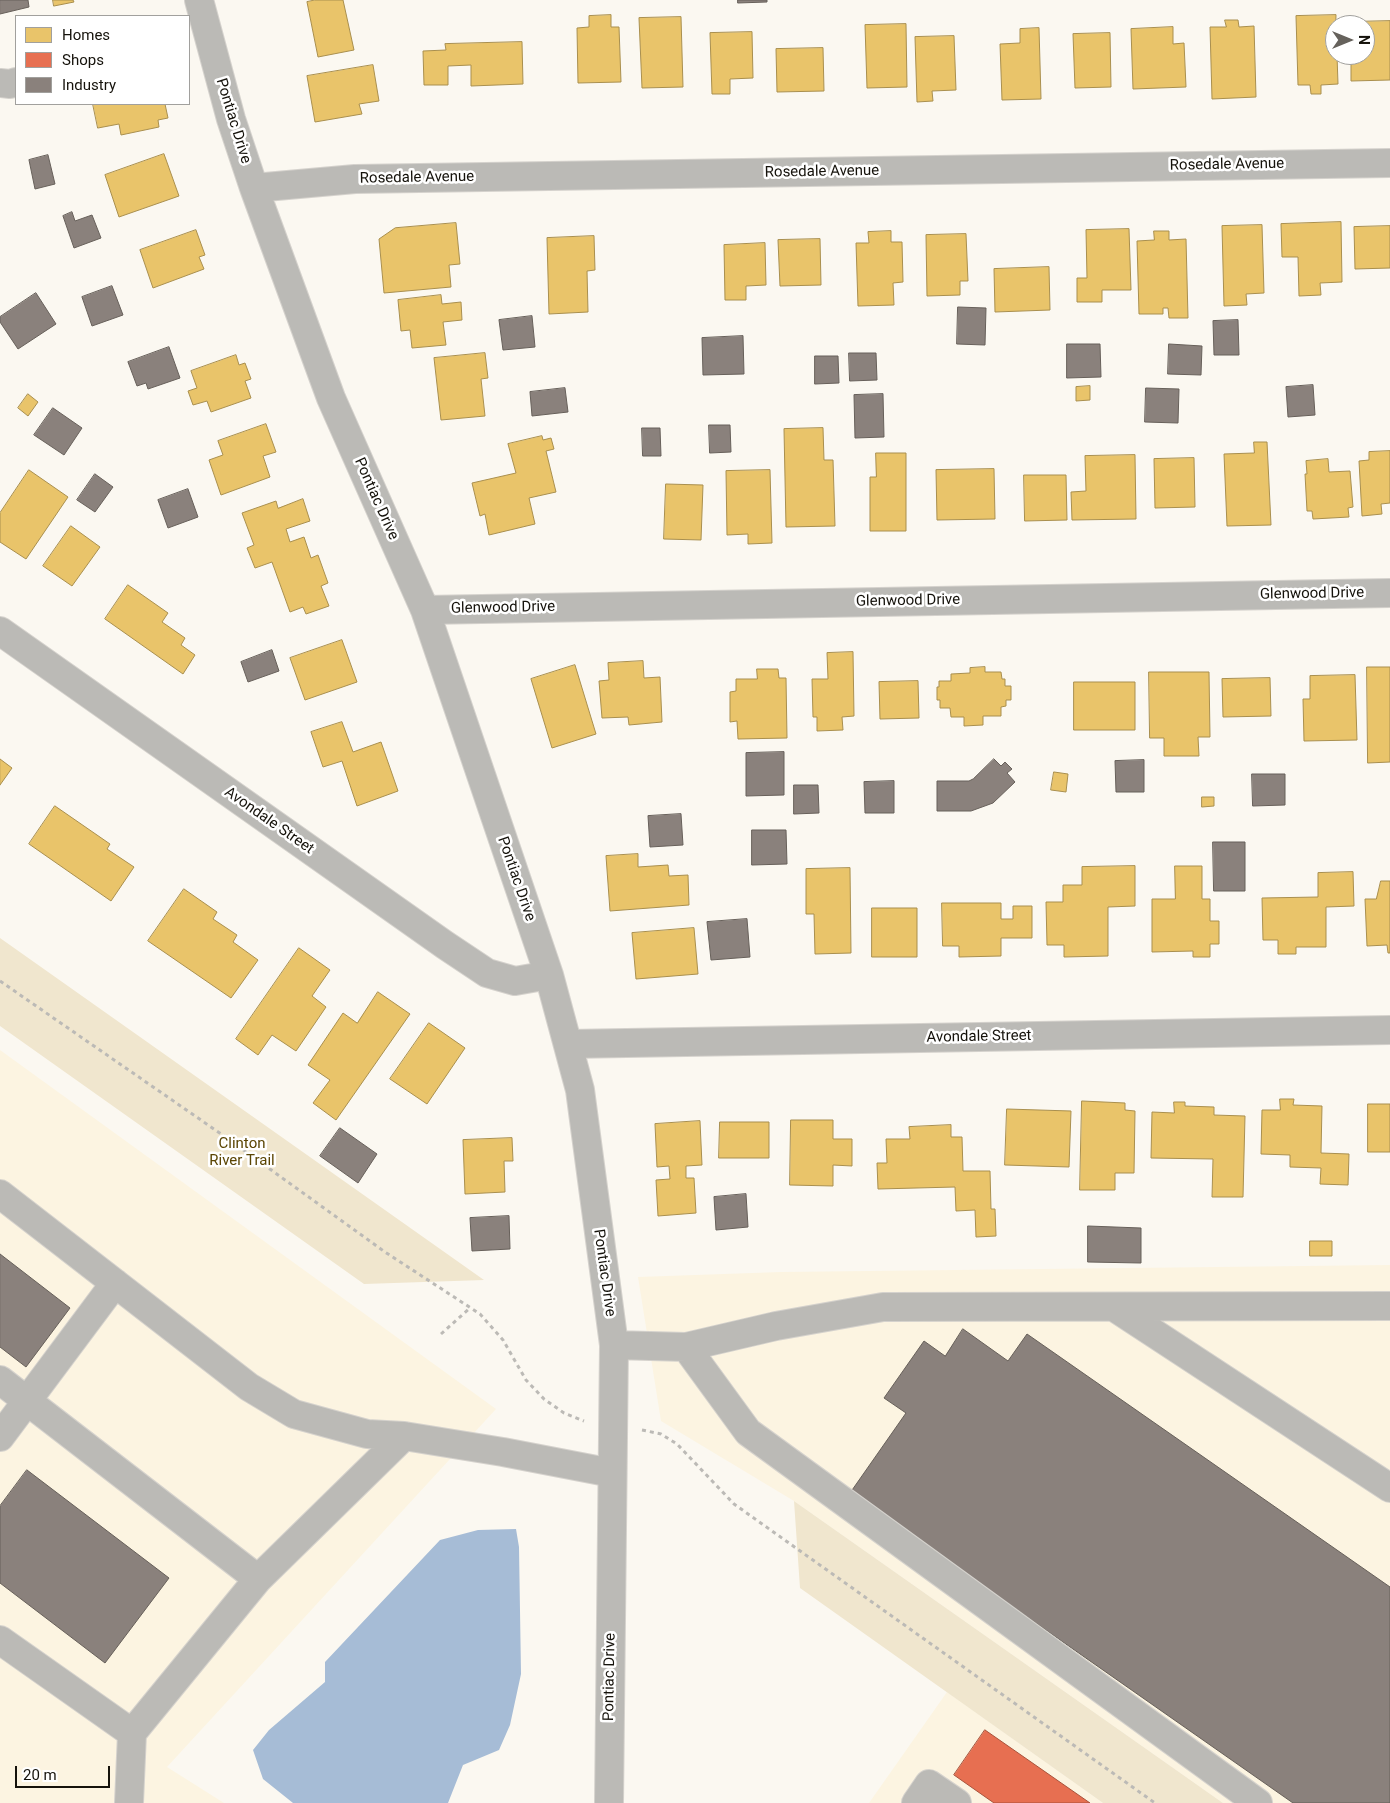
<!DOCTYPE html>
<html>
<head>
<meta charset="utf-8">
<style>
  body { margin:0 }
  #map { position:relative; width:1390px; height:1803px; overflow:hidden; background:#fbf8f1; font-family:Roboto,sans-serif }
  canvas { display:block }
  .legend { position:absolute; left:15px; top:15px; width:175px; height:90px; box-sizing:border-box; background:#fff; border:1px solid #a1a09d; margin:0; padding:6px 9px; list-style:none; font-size:15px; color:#15120b }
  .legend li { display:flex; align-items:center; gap:10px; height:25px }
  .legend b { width:25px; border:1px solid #a1a09d }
  .north { position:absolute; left:1325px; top:15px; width:50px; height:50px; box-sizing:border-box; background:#fff; border:1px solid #a1a09d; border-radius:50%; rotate:90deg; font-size:14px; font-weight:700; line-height:20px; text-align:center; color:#15120b }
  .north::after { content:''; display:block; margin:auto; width:18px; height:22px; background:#66625c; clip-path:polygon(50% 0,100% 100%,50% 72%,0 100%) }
  .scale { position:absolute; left:15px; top:1766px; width:95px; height:22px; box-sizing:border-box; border:2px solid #15120b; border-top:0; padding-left:6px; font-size:15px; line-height:18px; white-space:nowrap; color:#15120b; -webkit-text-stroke:4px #fff; paint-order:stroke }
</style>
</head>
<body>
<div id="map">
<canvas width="1390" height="1803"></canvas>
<ul class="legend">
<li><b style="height:14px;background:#e9c46a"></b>Homes</li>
<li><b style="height:14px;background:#e76f51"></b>Shops</li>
<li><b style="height:14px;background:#8a817c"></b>Industry</li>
</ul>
<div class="north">N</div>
<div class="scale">20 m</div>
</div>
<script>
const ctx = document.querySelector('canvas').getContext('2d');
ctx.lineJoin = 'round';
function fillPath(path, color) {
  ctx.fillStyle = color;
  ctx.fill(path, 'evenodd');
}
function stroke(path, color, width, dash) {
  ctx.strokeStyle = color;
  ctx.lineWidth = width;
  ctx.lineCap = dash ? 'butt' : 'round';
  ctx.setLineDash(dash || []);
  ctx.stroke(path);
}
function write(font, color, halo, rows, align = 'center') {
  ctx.font = font + ' Roboto,sans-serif';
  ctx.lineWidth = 5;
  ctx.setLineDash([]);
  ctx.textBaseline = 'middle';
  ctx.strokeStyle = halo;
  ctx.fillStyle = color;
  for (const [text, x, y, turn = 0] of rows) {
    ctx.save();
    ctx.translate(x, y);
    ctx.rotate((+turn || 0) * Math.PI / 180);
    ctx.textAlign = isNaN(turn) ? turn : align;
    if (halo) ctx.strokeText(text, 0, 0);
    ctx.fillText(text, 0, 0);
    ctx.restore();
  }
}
const built = new Path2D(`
  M0,1050L496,1409L167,1767L224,1803H0Z
  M1390,1265V1803H1223L794,1501L661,1421L638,1277L781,1272Z
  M947,1692L1103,1803H869Z`);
const green = new Path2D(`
  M0,938L484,1280L364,1284L0,1026Z
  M794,1501L1223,1803H1103L800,1588Z`);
const water = new Path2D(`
  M516,1529L519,1547L521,1674L510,1725L499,1750L463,1765L448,1803H293L263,1779L253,1750L269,1730L325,1682V1662L440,1540L478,1530Z`);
const homes = new Path2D(`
  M53,0H73L74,2L54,6Z
  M315,0H343L354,50L318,57L307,2Z
  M611,15V27H619L621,82L578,83L577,28L589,27V16Z
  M1336,15L1335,55H1337L1338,84L1321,85V94H1311L1310,85H1298L1296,16Z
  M681,17L683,87L642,88L639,18Z
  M1225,20H1238L1239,27L1254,26L1256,97L1212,99L1210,27H1226Z
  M1390,21V80L1351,81V55H1365V25H1350V22Z
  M906,24L907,87L867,88L865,25Z
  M1173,27V44L1184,43L1186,87L1133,89L1131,29Z
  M1039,28L1041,99L1002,100L1000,44L1020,43V29Z
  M752,32L753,78L730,79V94H712L710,33Z
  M1110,33L1111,87L1075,88L1073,34Z
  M954,36L956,90L932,91L933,101L917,102L915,37Z
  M522,42L523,84L471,86V65L448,66V85H424L423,51L446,50L445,44Z
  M823,48L824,91L777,92L776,49Z
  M373,65L379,101L359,104L362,114L315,122L307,76Z
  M93,104H165L168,118L158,120L159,127L121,135L119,124L98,128Z
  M164,154L179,196L119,217L105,175Z
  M1341,222L1342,282L1320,283L1321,295L1299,296L1298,257H1282L1281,224Z
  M456,223L460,264L449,265L451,287L384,293L379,239L395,228Z
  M1262,225L1264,293L1246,294L1247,305L1224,306L1222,226Z
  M1390,226V268L1355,269L1354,227Z
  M1129,229L1131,290H1102V302H1077V278H1087L1086,230Z
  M196,230L205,255L199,257L204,269L153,288L140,250Z
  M891,231V242H902L903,282L893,283L894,305L858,306L856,243H869L868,232Z
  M1154,231H1169V240L1186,239L1188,318H1169L1168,308H1163V314H1139L1137,241L1154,240Z
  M966,234L968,281H960V295L927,296L926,235Z
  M594,236L595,270L587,271L588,312L549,314L547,238Z
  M820,239L821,285L780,286L778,240Z
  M765,243L766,285L746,286V300H725L724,245Z
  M1049,267L1050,310L995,312L994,269Z
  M441,295L442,304L461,302L462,320L443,322L446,345L412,348L410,330L401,331L398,300Z
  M485,353L488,378L481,379L485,416L441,420L434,358Z
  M236,355L239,365L245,363L251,379L245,381L251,398L211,412L207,401L193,405L188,391L197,388L191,371Z
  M1090,386V400L1076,401V387Z
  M28,394L38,402L28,416L18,408Z
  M266,424L276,452L263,456L270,477L221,495L209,460L223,455L218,441Z
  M823,428L824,460H833L835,526L786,527L784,429Z
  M542,436L543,440L551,438L554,449L546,451L556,492L529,498L535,524L489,535L485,514L480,516L472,483L516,473L508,444Z
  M1254,442H1267L1271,525L1227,526L1224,454L1254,453Z
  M1390,451V503L1381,504L1382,514L1362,516L1359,461L1369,460V452Z
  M876,453H906V531H870V477H876Z
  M1135,455L1136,519L1072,520L1071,492L1086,491L1085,456Z
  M1194,458L1195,507L1155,508L1154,459Z
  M1328,459L1329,472L1350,471L1353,507L1348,508L1349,517L1313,519L1312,511H1307L1305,474H1307L1306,461Z
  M994,469L995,519L937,520L936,470Z
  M29,470L68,497L26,559L0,542V513Z
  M770,470L772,543L748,544V534L727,535L726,471Z
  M1024,475H1066L1067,520L1025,521Z
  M666,484L703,485L701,540L664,539Z
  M303,499L310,521L286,529L290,542L304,537L311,558L318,555L328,583L321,586L329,606L306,614L303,607L290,612L272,562L255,568L247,548L254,545L242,513L276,501L278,508Z
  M71,526L100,547L72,586L43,566Z
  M128,585L168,613L162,622L185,638L181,645L195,655L183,674L105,619Z
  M342,640L357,682L305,700L290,658Z
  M853,652L854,716L842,717L843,730L817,731V717H813L812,679H828L827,653Z
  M643,661L644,678L660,677L662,722L629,725L628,717L602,718L599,681L609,680L608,663Z
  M575,665L596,734L552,748L531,679Z
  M985,667V672H1001L1002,679H1005V686H1011V700H1006V706L1001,707V716H983V725L964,726V717H951L950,708H940V700H937V687H939V681H951V674L970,673V668Z
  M1367,667H1390V762L1368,763Z
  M757,669H778L779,678H786L787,738L738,739L737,721L730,722V692L736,691V679H757Z
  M1149,672H1209L1210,737H1198L1199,756H1164V738H1150Z
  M1355,675L1357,740L1304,741L1303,699H1310V676Z
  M1270,678L1271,716L1223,717L1222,679Z
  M918,681L919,718L880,719L879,682Z
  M1074,682H1135V730H1074Z
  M342,722L353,752L381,742L398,791L357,806L342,761L323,767L311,732Z
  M0,759L12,768L0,785Z
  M1054,772L1068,774L1066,792L1051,790Z
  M1202,797H1214V806L1202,807Z
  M55,806L110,844L107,849L134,867L111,901L29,844Z
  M638,854V867L668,865L669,876L688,875L689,905L610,911L606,856Z
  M1135,866V906L1108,907V956L1064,957V945H1047L1046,902H1063V885H1082V867Z
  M1175,866H1202V899H1210V921H1219V944H1210V957H1193V951L1152,952V899H1175Z
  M850,868L851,953L815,954L814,914H806V869Z
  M1353,872L1354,906L1326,907V947H1296V954H1278V940H1263L1262,898L1318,897V873Z
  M1381,881H1390V953H1388L1387,945L1367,946L1365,899H1376Z
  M184,889L217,912L213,919L237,935L233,942L258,960L231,998L148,941Z
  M942,903H1001V919H1013V906H1032V938H1001V956L959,957V946H943Z
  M872,908H917V957H872Z
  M694,928L698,974L636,979L632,933Z
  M299,948L330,970L312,996L326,1007L296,1051L272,1035L258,1055L236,1039Z
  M378,992L410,1014L336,1120L313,1103L330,1080L308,1065L343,1013L357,1023Z
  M429,1023L465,1048L427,1104L390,1079Z
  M1280,1099H1294L1293,1105L1322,1106L1321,1153L1349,1154L1348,1185L1320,1184L1321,1168L1290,1167V1155L1261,1154L1262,1110H1280Z
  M1082,1101L1125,1103V1110L1135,1111L1134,1173H1115V1190H1080Z
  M1174,1102H1185V1106L1214,1107V1115L1245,1116L1243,1197H1212L1213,1159L1151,1158L1152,1112L1174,1113Z
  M1368,1104H1390V1152H1368Z
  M1007,1109L1071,1111L1069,1167L1005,1165Z
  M791,1120H833V1139H852V1166L833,1165V1186L790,1185Z
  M700,1121L702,1165L686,1166V1178H694L696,1213L658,1216L656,1180L670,1179L669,1166L657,1167L655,1124Z
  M720,1122H769V1158H719Z
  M951,1125V1137H962L963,1171H990L991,1209H995L996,1236L976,1237L975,1210L956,1211L955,1187L878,1189L877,1163H887L886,1139H910L909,1127Z
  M512,1138L513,1161H504L505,1192L465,1194L463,1140Z
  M1310,1241H1332V1256H1310Z`);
const shops = new Path2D(`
  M985,1730L1090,1803H994L954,1775Z`);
const industry = new Path2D(`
  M0,0H28L29,7L0,14Z
  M738,0H767V2L738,3Z
  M48,155L55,184L35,189L29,160Z
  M72,212L75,221L92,215L101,238L74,248L63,216Z
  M112,286L123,315L92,326L82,297Z
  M36,293L56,324L18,349L0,322V317Z
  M958,307L986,308L985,345L957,344Z
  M532,316L535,347L503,350L499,320Z
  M1238,320L1239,355H1214L1213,321Z
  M743,336L744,374L703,375L702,338Z
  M1067,344H1100L1101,377L1067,378Z
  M1169,344L1202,346L1201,375L1168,374Z
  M169,347L180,378L148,389L146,383L137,386L128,362Z
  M849,353H876L877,380L850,381Z
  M815,356H838L839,383L815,384Z
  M1313,385L1315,415L1288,417L1286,387Z
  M565,388L568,412L532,416L530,392Z
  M1146,388L1179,389L1178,423L1145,422Z
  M883,394L884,437L855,438L854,395Z
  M53,408L82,428L64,455L34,435Z
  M709,425H730L731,452L710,453Z
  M642,428H660L661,456H643Z
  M95,474L113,487L95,512L77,500Z
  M188,489L198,517L168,528L158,500Z
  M272,650L279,671L248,682L241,662Z
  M784,752V795L746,796V753Z
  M994,759L1001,766L1005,762L1012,769L1007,773L1015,782L993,803L971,811H937V781H969L973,779Z
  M1144,760V792H1116L1115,761Z
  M1252,774H1285V805L1253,806Z
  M894,781V813H865L864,782Z
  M794,785H818L819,813L794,814Z
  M681,814L683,845L650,847L648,816Z
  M752,830H786L787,864L752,865Z
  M1213,842H1245V891H1214Z
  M747,919L750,957L711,960L707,922Z
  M340,1128L377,1154L358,1183L320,1156Z
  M746,1194L748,1227L716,1230L714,1197Z
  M509,1216L510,1249L472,1251L470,1218Z
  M1088,1226L1141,1228V1263L1088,1262Z
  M0,1254L70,1308L26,1367L0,1347Z
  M963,1329L1008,1361L1027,1334L1390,1587V1803H1293L850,1493L906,1413L884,1398L924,1341L945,1356Z
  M27,1470L169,1578L105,1663L0,1583V1506Z`);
const path = new Path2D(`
  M0,981L224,1136L385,1252L480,1314L503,1340L526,1380L544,1399L564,1413L584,1421
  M441,1334L470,1308
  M642,1430L661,1434L677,1444L734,1504L1155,1803`);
const minor = new Path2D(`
  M199,0L231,119L254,188L331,398L425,610L549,975L580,1090L614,1345L609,1803
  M0,83L10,84L16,82
  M254,188L355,179L1390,163
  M425,610L1390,593
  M0,631L445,945L487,973L515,981L549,975
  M568,1044L1390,1030
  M0,1194L249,1387L294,1414L367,1434L404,1436L503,1452L612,1473
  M1114,1307L1390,1488
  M614,1345L686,1347L776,1326L883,1307L1390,1306
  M686,1347L748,1432L1258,1803
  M0,1380L258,1579
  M0,1437L115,1283
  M0,1640L132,1733L129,1803
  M132,1733L258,1579L404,1436
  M916,1803L929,1784L957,1803`);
const streetNames = [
  ["Pontiac Drive",233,121,73],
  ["Rosedale Avenue",1227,165,-1],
  ["Rosedale Avenue",822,172,-1],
  ["Rosedale Avenue",417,178,-1],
  ["Pontiac Drive",376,499,66],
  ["Glenwood Drive",1312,594,-1],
  ["Glenwood Drive",908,601,-1],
  ["Glenwood Drive",503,608,-1],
  ["Avondale Street",269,821,35],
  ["Pontiac Drive",516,879,71],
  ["Avondale Street",979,1037,-1],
  ["Pontiac Drive",604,1273,82],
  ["Pontiac Drive",610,1677,-89]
];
const parkNames = [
  ["Clinton",242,1144],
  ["River Trail",242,1161]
];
fillPath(built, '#fcf4e1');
fillPath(green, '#f0e6ce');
fillPath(water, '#a6bcd6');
fillPath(homes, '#e9c46a');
stroke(homes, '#a98f4e', 1);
fillPath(shops, '#e76f51');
stroke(shops, '#a8533c', 1);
fillPath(industry, '#8a817c');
stroke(industry, '#67605a', 1);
stroke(minor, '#d5d2cd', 30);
stroke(path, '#bcbab6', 3, [4, 4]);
stroke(minor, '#bbbab6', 28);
write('15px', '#15120b', '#fff', streetNames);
write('15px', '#5b4503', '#fff', parkNames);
</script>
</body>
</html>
